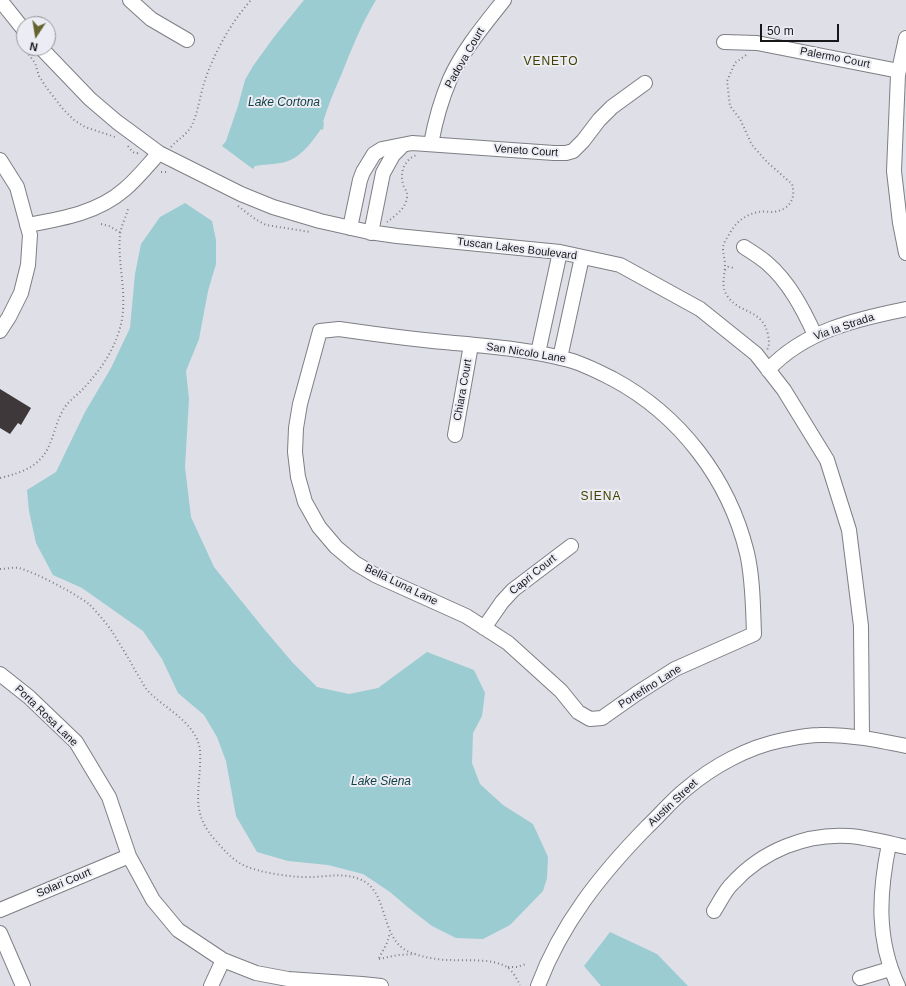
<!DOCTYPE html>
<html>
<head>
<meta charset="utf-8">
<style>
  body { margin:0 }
  #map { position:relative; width:906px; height:986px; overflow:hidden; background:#dfdfe7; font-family:Arial,sans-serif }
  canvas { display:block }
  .north { position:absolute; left:16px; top:16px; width:40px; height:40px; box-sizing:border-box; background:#ececf4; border:1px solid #97979d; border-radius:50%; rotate:192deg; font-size:11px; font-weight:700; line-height:16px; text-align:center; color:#17171a }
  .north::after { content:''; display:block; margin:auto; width:14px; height:18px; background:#656430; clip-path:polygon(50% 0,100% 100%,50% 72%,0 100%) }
  .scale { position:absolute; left:760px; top:24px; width:79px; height:18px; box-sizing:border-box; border:2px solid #17171a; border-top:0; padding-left:5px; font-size:12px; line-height:14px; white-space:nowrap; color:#17171a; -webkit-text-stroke:3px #ececf4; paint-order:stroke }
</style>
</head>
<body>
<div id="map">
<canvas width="906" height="986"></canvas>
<div class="north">N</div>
<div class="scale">50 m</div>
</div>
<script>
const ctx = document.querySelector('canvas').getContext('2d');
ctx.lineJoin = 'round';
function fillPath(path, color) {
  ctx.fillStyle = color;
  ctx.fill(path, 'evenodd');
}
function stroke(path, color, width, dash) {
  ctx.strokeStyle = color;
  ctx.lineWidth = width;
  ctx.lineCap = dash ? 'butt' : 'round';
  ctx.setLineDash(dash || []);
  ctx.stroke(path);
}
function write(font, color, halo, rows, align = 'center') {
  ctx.font = font + ' Arial,sans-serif';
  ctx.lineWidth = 4;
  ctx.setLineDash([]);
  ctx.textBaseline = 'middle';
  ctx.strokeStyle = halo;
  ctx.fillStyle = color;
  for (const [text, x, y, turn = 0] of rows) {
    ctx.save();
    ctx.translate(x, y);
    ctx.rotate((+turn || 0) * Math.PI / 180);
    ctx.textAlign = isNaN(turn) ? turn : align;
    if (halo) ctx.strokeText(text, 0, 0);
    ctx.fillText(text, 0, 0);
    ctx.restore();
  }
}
const water = new Path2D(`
  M304,0H376C362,23 352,48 342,73C335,89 328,105 323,122H324L323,130L321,129C311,143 299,161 280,163C272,165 263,164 255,166L253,169L222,146L226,141L238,106L245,80L253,66L274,37Z
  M185,203L212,221L216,240V264L208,291L199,339L186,371L189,399L185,467L191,517L214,567L264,629L293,663L317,687L349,694L378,688L427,652L474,670L485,693L482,716L473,733L472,763L480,784L503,805L533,824L548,857L547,878L543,891L510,925L483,939L456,938L432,926L410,909L390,892L363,874L328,865L288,861L257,852L236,816L226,761L217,737L204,715L178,693L162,659L143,631L82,588L53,575L36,543L29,511L27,490L56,472L85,412L111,368L130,328L135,274L141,244L160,217Z
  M610,932L657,954L688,986H601L584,966Z`);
const building = new Path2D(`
  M0,389L31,408L21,425L18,423L10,434L0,428Z`);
const path = new Path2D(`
  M18,41L24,48
  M24,48L35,63L39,76L46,87L63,109L74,120L85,127L115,137
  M746,55L735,63L727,81L730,106L740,119L752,145L767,162L792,184C796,199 790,209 774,212C769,212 763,211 759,212C746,214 736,222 730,233C727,238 723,243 723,249C723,254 725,259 725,265C725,276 720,286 728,297C740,314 763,309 768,335C769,340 770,345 767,350
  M128,146C131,150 133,154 138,153
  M171,147C178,139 187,135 192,125C198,112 200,96 204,83C214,53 230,24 251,0
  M161,172H168
  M238,206L255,219L266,225L310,232
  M387,222C395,216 405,209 407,198C408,193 406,191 404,187C399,174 403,161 416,155
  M101,224L109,226L121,233
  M725,270L728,267L735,268
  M0,478C24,472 42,466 51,441C55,431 57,421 62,412C66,403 75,397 82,390C96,375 110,357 117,337C131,302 117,270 120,235C121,226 126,217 128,209
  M0,569C6,569 13,567 19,568C37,573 74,593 89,604C96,611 108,625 113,633C121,646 129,659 136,672C140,678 143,685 148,691C164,708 193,721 199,745C201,752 200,760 200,767C198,799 193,815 216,841C224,850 231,858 241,864C258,873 295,878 314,877C330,876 344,873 359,879C389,889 379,936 407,951C420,957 437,960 451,960C467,961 492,958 507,967C512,970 517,979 520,985
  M379,958L387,943L390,933
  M379,959L398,955L416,954
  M508,967H517L526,964`);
const minor = new Path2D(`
  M0,0L24,30
  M130,0L151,19L187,40
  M906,38L898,75L894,171L900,223L906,253
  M724,42L757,43L899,71
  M41,48L90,99L117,122L159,153L241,194L273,207L320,221L369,232L397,236L560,252L620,265L700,309L756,354L784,390L827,460L849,530L861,626L862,737
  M431,144C435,122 441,100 450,79C463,50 485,24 504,0
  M0,160L17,187L30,235L28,265L21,293L9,317L0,331
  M27,225C61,219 98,213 125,189C137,179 148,165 159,153
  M350,228L360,180L363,172L374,154L382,149L412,143L554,153H566L573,151L583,141L599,120L612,107L645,83
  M371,233L383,173L393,155L403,145
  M744,247C752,252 760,257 767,263C789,282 803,309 815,335
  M339,329C374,334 409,339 444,342C486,346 528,349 569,360C584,364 599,372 613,379C680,415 729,479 747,553C753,579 753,608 754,634L675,669L636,694L602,718L590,719L578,712L561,691L508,643L466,616L375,575L355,563L336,547L319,527L305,502L298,477L295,452L296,428L300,404L320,331Z
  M538,353L560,252
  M560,358L582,257
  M768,370C804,331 856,319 906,309
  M455,435L471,345
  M484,628L502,602L513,590L571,546
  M0,674L29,697L76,742L109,797L129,856L153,900L178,930L223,960L256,973L288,979L362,984L381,986
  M889,844C879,893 876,939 898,986
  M0,910L129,856
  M714,911C720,902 725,890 733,883C762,851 806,833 849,836C866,837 888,843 906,847
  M0,933L23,986
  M860,978L890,969
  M211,986L223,960
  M538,986C561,924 601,874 647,827C660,815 672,800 686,789C713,766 748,747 783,740C794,738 807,735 819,735C848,734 877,740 906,746`);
const streetNames = [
  ["Padova Court",465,58,-60],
  ["Palermo Court",835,58,11],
  ["Veneto Court",526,151,4],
  ["Tuscan Lakes Boulevard",517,249,7],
  ["Via la Strada",844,327,-19],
  ["San Nicolo Lane",526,353,9],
  ["Chiara Court",463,390,-80],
  ["Capri Court",533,575,-39],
  ["Bella Luna Lane",401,585,26],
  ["Portefino Lane",650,687,-32],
  ["Porta Rosa Lane",46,716,44],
  ["Austin Street",673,803,-43],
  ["Solari Court",64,883,-23]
];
const neighbourhoodNames = [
  ["VENETO",551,62],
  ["SIENA",601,497]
];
const waterNames = [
  ["Lake Cortona",284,103],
  ["Lake Siena",381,782]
];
fillPath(water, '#9accd1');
fillPath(building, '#3e383b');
stroke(minor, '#7e7e85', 16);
stroke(path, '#7f7f85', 2, [1, 3]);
stroke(minor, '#fff', 14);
write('11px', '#17171a', '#ececf4', streetNames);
ctx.letterSpacing = '1px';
write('12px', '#434100', '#ececf4', neighbourhoodNames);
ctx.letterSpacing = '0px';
write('italic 12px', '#124145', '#ececf4', waterNames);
</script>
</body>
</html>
